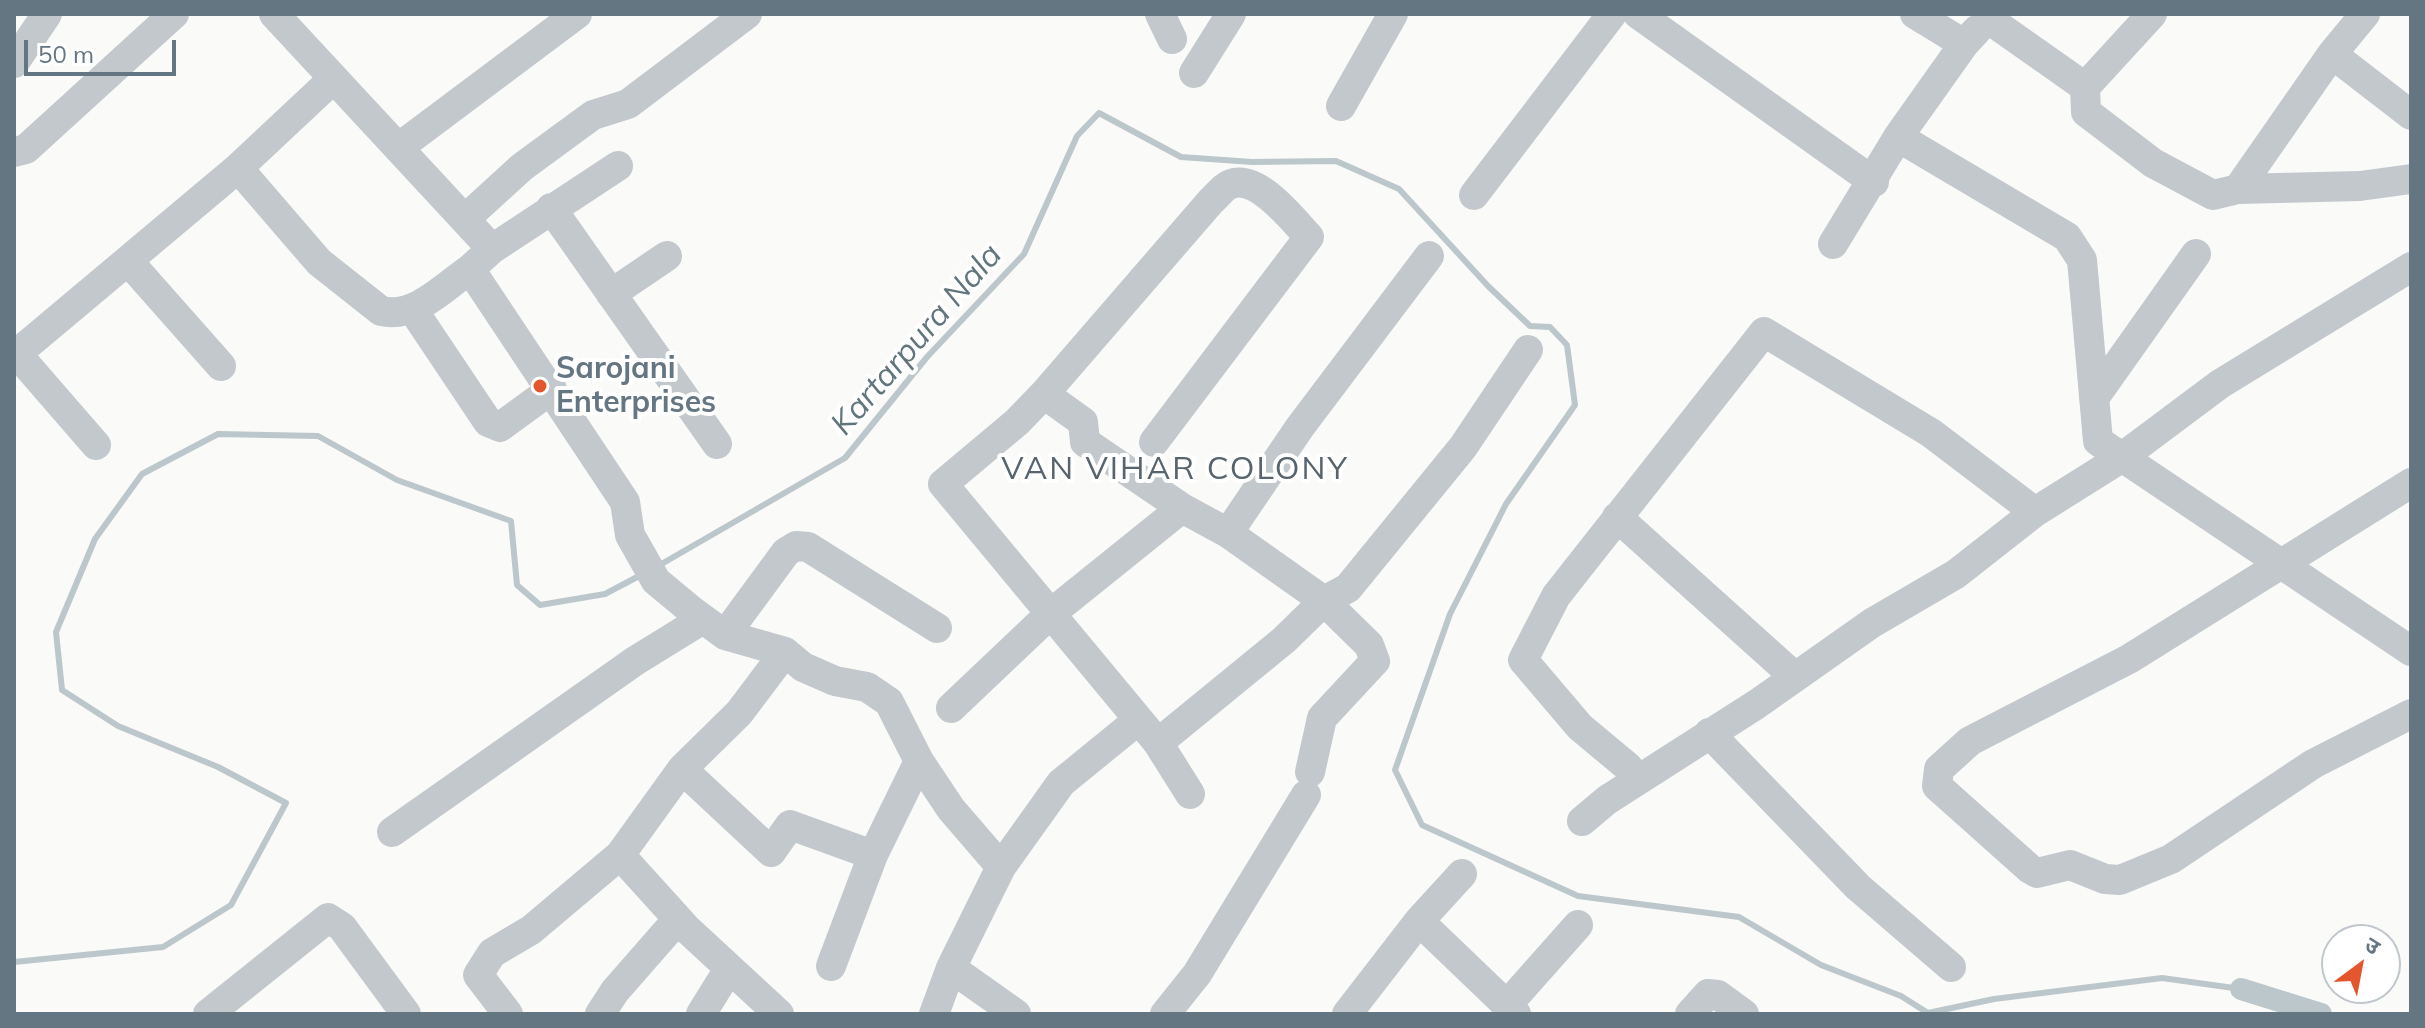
<!DOCTYPE html>
<html>
<head>
<meta charset="utf-8">
<style>
  body { margin:0 }
  #map { position:relative; width:2425px; height:1028px; overflow:hidden; background:#fafaf8; font-family:Mulish,"Noto Sans Devanagari",sans-serif }
  canvas { display:block }
  .frame { position:absolute; inset:0; border:16px solid #657683; pointer-events:none }
  .north { position:absolute; left:2321px; top:924px; width:80px; height:80px; box-sizing:border-box; background:#fff; border:2px solid #c1c8cd; border-radius:50%; rotate:32deg; font-size:22px; font-weight:700; line-height:32px; text-align:center; color:#657683 }
  .north::after { content:''; display:block; margin:auto; width:28px; height:36px; background:#e4572e; clip-path:polygon(50% 0,100% 100%,50% 72%,0 100%) }
  .scale { position:absolute; left:24px; top:40px; width:152px; height:36px; box-sizing:border-box; border:4px solid #657683; border-top:0; padding-left:10px; font-size:24px; line-height:28px; white-space:nowrap; color:#657683; -webkit-text-stroke:6px #fff; paint-order:stroke }
</style>
</head>
<body>
<div id="map">
<canvas width="2425" height="1028"></canvas>
<div class="frame"></div>
<div class="north">उ</div>
<div class="scale">50 m</div>
</div>
<script>
const ctx = document.querySelector('canvas').getContext('2d');
ctx.lineJoin = 'round';
function stroke(path, color, width, dash) {
  ctx.strokeStyle = color;
  ctx.lineWidth = width;
  ctx.lineCap = dash ? 'butt' : 'round';
  ctx.setLineDash(dash || []);
  ctx.stroke(path);
}
function write(font, color, halo, rows, align = 'center') {
  ctx.font = font + ' Mulish,sans-serif';
  ctx.lineWidth = 8;
  ctx.setLineDash([]);
  ctx.textBaseline = 'middle';
  ctx.strokeStyle = halo;
  ctx.fillStyle = color;
  for (const [text, x, y, turn = 0] of rows) {
    ctx.save();
    ctx.translate(x, y);
    ctx.rotate((+turn || 0) * Math.PI / 180);
    ctx.textAlign = isNaN(turn) ? turn : align;
    if (halo) ctx.strokeText(text, 0, 0);
    ctx.fillText(text, 0, 0);
    ctx.restore();
  }
}
const stream = new Path2D(`
  M658,566L845,458L927,357L1024,254L1077,136L1099,113L1181,157L1252,162L1336,161L1399,189L1488,286L1530,326L1550,327L1567,345L1575,405L1506,504L1450,614L1395,770L1422,825L1578,896L1739,917L1821,965L1901,996L1928,1013L1994,999L2162,978L2241,989
  M14,962L163,947L231,905L286,803L218,767L118,726L62,690L56,632L95,539L142,474L218,434L318,436L397,480L511,521L517,585L540,605L605,594L641,575`);
const canal = new Path2D(`
  M2241,989L2321,1014`);
const minor = new Path2D(`
  M274,14L492,249L618,166
  M1160,14L1172,39
  M1638,14L1874,182
  M1915,14L1964,44L1977,30
  M1987,18L2085,87L2152,14
  M2332,54L2411,115
  M14,63L47,14
  M1194,73L1231,14
  M2085,87L2086,112L2153,163L2213,195L2238,189L2332,54L2365,14
  M1341,106L1393,14
  M1898,137L2067,237L2082,260L2098,441L2411,651
  M398,148L577,14
  M14,152L26,149L174,14
  M238,168L319,262L381,311C415,319 444,287 470,269
  M2238,189L2360,186L2411,179
  M1474,195L1612,14
  M551,208L717,444
  M465,219L522,167L593,115L628,104L747,14
  M1833,244L1898,137L1964,44
  M492,249L470,269L625,502L630,535L656,581L691,610L725,635L785,652L803,667L835,681L867,687L889,702L919,761L951,809L1001,867L951,968L1016,1014
  M129,262L221,366
  M611,294L667,256
  M413,310L488,422L500,427L552,389
  M17,354L96,445
  M14,356L238,168L333,79
  M1044,394L1083,422L1085,442L1182,508
  M2094,398L2196,254
  M1154,442L1309,237C1293,220 1258,174 1231,184C1224,186 1217,196 1211,201L1044,394L1017,422L943,484L1158,743L1190,794
  M2411,483L2129,659L1970,741L1939,769L1937,786L2030,869L2037,873L2070,865L2105,879L2120,880L2171,859L2313,764L2411,714
  M1617,517L1795,677
  M725,635L786,552L796,546L808,547L937,628
  M951,708L1049,615L1182,508L1228,533
  M1709,733L1858,887L1951,967
  M1158,743L1284,640L1324,601L1228,533L1300,427L1429,256
  M1628,767L1580,727L1523,660L1556,596L1764,332L1931,433L2035,512L2121,458L2220,384L2411,267
  M682,769L771,852L790,825L873,855
  M1310,772L1322,718L1375,661L1369,645L1324,601L1348,588L1463,447L1528,350
  M1582,821L1607,800L1757,704L1872,623L1956,574L2035,512
  M392,832L635,661L703,619
  M620,855L687,929L779,1014
  M1001,867L1061,783L1137,721
  M1419,921L1462,874
  M831,966L873,855L919,761
  M1507,1005L1578,925
  M208,1014L328,918L342,927L406,1014
  M508,1014L478,975L492,953L531,930L620,855L682,769L739,713L785,652
  M600,1014L615,991L678,919
  M701,1014L729,969
  M934,1014L951,968
  M1165,1014L1197,974L1306,795
  M1347,1014L1419,921L1516,1014
  M1690,1014L1708,994L1718,995L1744,1014`);
const markers = [
  [540,386,8,"#e4572e"]
];
const poiNames = [
  ["Sarojani",556,369],
  ["Enterprises",556,403]
];
const waterNames = [
  ["Kartarpura Nala",917,340,-49]
];
const neighbourhoodNames = [
  ["VAN VIHAR COLONY",1175,469]
];
stroke(stream, '#bbc7cb', 6);
stroke(canal, '#bbc7cb', 22);
stroke(minor, '#c3c8cc', 30);
for (const [x, y, r, color] of markers) {
  const dot = new Path2D();
  dot.arc(x, y, r, 0, 2 * Math.PI);
  ctx.fillStyle = color;
  ctx.fill(dot);
  stroke(dot, '#fff', 3);
}
write('bold 30px', '#657683', '#fff', poiNames, 'left');
write('italic 32px', '#60757c', '#fff', waterNames);
ctx.letterSpacing = '2px';
write('32px', '#57646e', '#fff', neighbourhoodNames);
ctx.letterSpacing = '0px';
</script>
</body>
</html>
